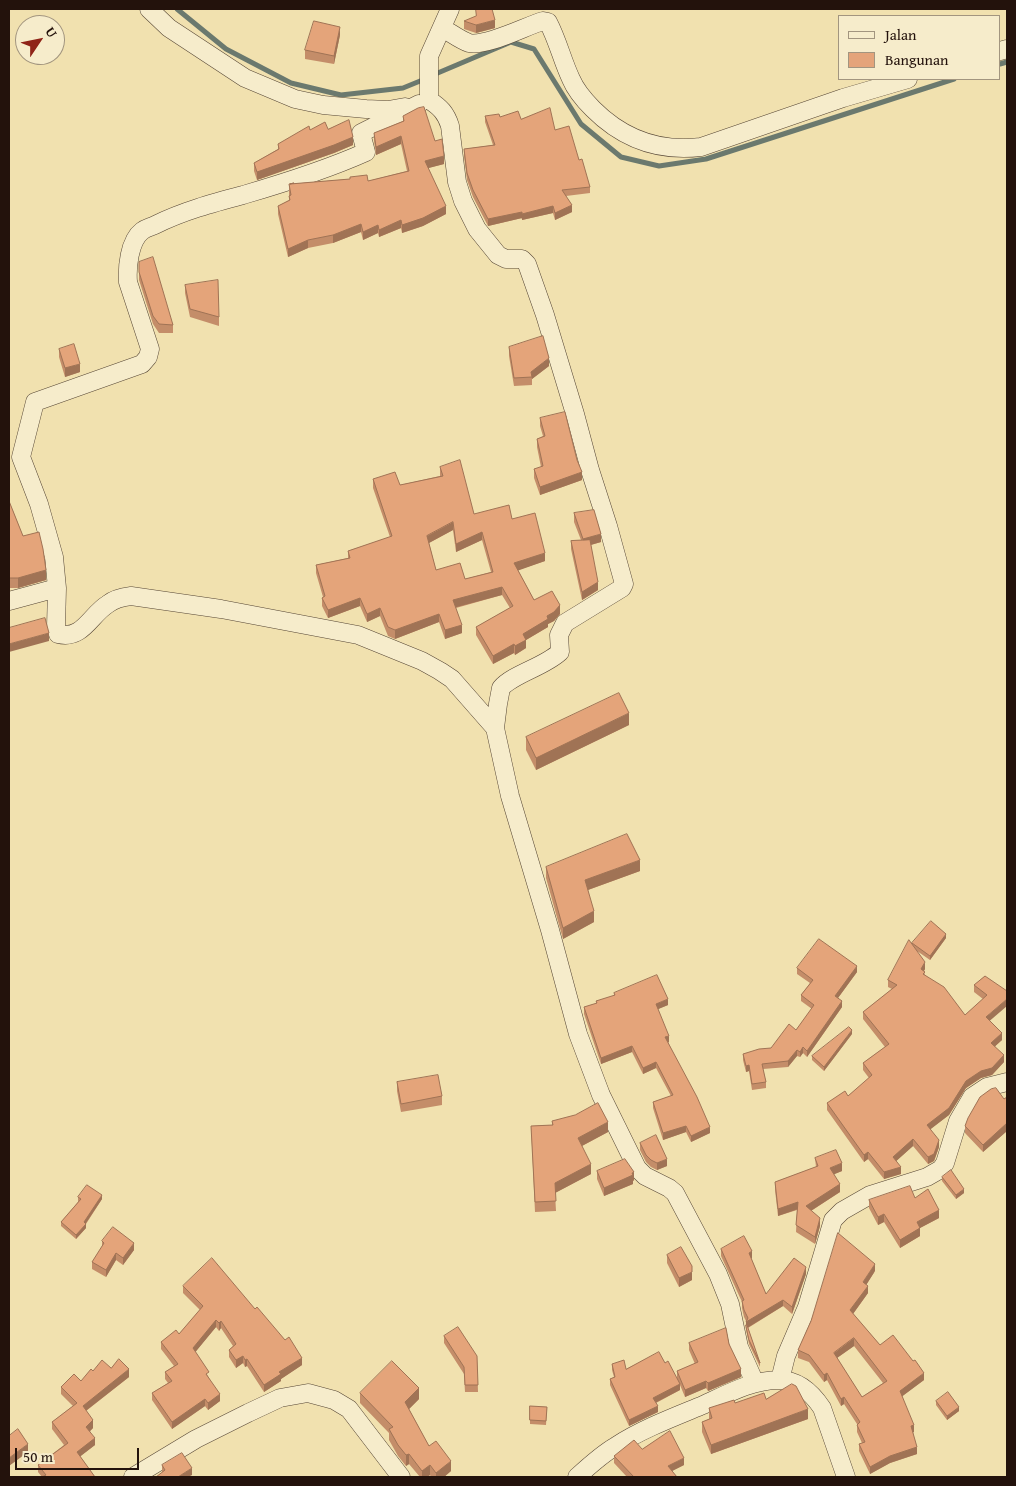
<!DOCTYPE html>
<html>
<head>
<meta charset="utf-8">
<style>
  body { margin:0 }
  #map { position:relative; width:1016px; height:1486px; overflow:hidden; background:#f1e1af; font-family:"Gentium Book Plus",serif }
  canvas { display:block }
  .frame { position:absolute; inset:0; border:10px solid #23120c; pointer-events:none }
  .legend { position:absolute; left:838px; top:15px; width:162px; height:65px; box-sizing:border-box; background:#f6eccb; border:1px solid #a2957f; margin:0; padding:6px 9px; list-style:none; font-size:15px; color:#23120c }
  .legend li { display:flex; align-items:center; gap:10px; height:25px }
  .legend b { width:25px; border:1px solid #a2957f }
  .north { position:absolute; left:15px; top:15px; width:50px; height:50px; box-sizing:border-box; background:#f6eccb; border:1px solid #a2957f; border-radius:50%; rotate:56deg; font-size:14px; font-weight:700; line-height:20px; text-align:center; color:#23120c }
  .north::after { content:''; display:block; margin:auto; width:18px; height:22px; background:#8f2418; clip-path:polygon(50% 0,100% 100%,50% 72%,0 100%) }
  .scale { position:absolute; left:15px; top:1448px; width:124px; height:22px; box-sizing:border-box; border:2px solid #23120c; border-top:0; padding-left:6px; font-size:15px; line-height:18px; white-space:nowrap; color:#23120c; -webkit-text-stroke:4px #f6eccb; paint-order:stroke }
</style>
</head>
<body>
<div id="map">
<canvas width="1016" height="1486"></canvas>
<div class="frame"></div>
<ul class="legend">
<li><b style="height:6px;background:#f6eccb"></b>Jalan</li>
<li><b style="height:14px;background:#e4a47a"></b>Bangunan</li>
</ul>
<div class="north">U</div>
<div class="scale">50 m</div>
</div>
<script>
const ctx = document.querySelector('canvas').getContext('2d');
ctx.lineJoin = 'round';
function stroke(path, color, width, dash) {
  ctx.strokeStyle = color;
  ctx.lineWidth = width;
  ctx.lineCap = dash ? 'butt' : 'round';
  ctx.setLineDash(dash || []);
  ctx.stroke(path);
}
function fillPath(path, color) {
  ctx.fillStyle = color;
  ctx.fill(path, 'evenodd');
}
const stream = new Path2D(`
  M177,9L226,49L291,83L341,95L403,88L425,79
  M1000,64L1007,62
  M433,75L511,42L534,49L581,124L621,157L659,166L706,159L954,79`);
const minor = new Path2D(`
  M149,9L169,28L245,78L295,99L323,105L366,109L388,110L405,107
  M442,28C450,32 460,40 469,43C486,47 526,26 543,21L548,22C558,41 562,60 571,79C576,91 585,101 593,109C623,139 660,152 701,147L843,98L908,79
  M1000,51L1007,49
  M429,100C440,107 446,113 450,126L457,182L463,201L477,229L498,255L506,259H522L527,264L545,315L575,414L590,470L608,526L624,584L622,588L565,623L559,635L560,652C544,667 513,674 501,688L498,704L495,728L510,796L550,930L578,1034L601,1095L637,1168L645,1176L669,1188L675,1193L718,1274L730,1304L739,1347L755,1383
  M429,100V56L450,9
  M419,104L361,133L366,152C326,170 284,183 243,195C213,203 183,211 155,225C151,227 146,228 142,231C129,241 127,268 128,282L150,349L148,357L142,364L35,402L21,457L39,504L54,557L57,588L56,627L58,634C83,640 90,615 108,604C114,599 123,597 131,596L221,609L358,635L422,661L440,671L452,679L495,728
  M9,601L57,588
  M780,1380L786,1356L807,1307L833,1220L842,1211L870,1195L927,1177L941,1169L945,1163L958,1121L972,1097L987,1087L1007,1082
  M133,1477L196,1439L248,1413L280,1398L308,1393L334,1400L349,1409L401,1477
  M577,1477C589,1466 602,1454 616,1446C642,1429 674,1417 703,1405C727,1394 752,1380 779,1380C798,1380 812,1393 822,1408L846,1477`);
const wall = new Path2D(`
  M464,21L495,28L476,33L464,29Z
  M340,35L334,64L305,59V50Z
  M403,116L435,141L444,164L428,168L446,214L423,226L402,233L401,228L379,237L378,233L363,240L361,232L333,243L308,248L288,257L278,214V206L289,200V184L350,179L368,181L407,171L401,144L376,155L374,141V133L403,121Z
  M485,116L521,119L555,130L579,160L590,187V193L566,196L572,212L555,220L553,213L522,220V218L488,226L473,197L467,180L464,156V149L493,145L485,122Z
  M328,129L353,145L334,153L257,180L254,171V163L278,149V144Z
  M139,262L173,325V333H159L153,324L139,280Z
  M185,285L219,317V326L190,317L185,293Z
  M509,347L549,366L532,379V385L514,386L509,356Z
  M59,349L80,372L65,377L59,357Z
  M540,418L582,480L540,495L534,478V469L541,467L537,447V439L543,436L540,426Z
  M440,467L474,514L512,519L545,561L518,570L534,600L560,614L554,621L548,624V627L526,640V648L515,655L514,653L493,664L476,635V627L510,608L502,595L456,608L462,633L445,639L439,622L395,639L388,636L380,616L367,622L360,606L328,618L322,606V598L323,597L316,573V565L348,558V551L390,537L373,488V479L400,485L440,476ZM453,530L456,552L482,540L491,572L465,579L436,570L429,543Z
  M9,501L23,536L46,580L18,588H9Z
  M574,513L601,542L591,545L598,590L582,600L571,549V541L581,540L574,522Z
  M629,725L536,770L526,750V737Z
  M546,867L640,871L588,890L594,922L563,939L546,878Z
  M946,938L930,960L917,951L925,969L924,971L925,975L965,1015L983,999L974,992V985L985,976L990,1021L1002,1040L995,1046L1004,1062L992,1075L981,1078L966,1088L949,1115L930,1129L939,1147L934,1161L928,1164L913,1146L896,1161L901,1174L884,1179L868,1159L864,1162L827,1110V1103L848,1096L869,1078L863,1070V1063L885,1047L863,1019V1012L892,989L888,987V980L912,943Z
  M797,968L857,972L838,998L842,1007L807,1057L803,1053L800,1057L797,1056L788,1067L763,1069L766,1082V1088L752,1090L749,1071L746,1072L743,1060V1054L771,1048L796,1030L812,1009L801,1001V995L810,983L797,974Z
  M614,993L668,1005L658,1009L669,1042H668L710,1133L691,1142L686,1132L663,1140L653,1108V1102L671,1096L656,1068L643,1074L632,1052L601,1064L584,1014V1007L596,1004V1001L614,996Z
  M852,1034L824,1071L812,1060V1056Z
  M397,1082L442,1096V1105L401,1112L397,1091Z
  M1007,1097V1131L983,1152L965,1133V1126Z
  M552,1121L608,1132L582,1146L591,1174L555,1193L556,1211L535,1212L531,1126L552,1125Z
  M640,1143L667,1166L657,1170L651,1167L646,1162L640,1150Z
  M815,1158L842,1171L834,1174L840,1192L811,1211L820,1226L815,1244L796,1232L797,1210L778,1216L775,1190V1182L816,1167Z
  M597,1171L634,1180L633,1181V1184L604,1196L597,1179Z
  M942,1177L964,1193L956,1199L942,1181Z
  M78,1197L102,1199L86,1224V1228L76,1239L61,1226V1222L78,1202Z
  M915,1198L939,1218L920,1228V1236L900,1248L884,1222L878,1225L869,1208V1200Z
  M102,1241L134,1250L123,1265L116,1260L106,1277L92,1269V1262L102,1247Z
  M721,1249L752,1258H751L766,1294L806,1274L792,1314L783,1306L748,1328L760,1363V1367L749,1344L746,1329V1321L744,1317L742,1308V1302L721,1256Z
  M667,1255L692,1280L679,1287L667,1263Z
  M875,1271L866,1285L868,1293L853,1314L880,1345L924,1380L902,1396L914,1432H913L917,1454L890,1463L870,1474L859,1451V1444L862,1443L857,1432V1424L844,1404L841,1406L827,1380L824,1382L809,1362L798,1358V1350ZM854,1346L883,1383L862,1397L837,1358Z
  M183,1286L302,1365L281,1379V1381L264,1392L247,1366L245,1367L243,1363L236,1368L229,1357V1350L233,1346L221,1328L219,1331L216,1327L195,1352L209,1378L220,1401L208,1410L205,1406L172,1429L152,1400V1393L168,1383L165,1379V1372L174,1366L161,1349V1342L179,1334L200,1310L183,1293Z
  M444,1336L477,1356L478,1392H465L464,1374L444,1343Z
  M689,1343L729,1344L741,1377L708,1391L706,1388L685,1397L680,1385V1390L656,1403L658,1412L629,1426L610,1385V1379L614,1377L612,1370V1364L626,1369L665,1363L677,1378V1371L695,1364L689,1350Z
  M111,1368L129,1377L86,1411L93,1428L90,1431L95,1445L80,1456L95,1477H42L38,1472V1465L64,1445L52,1429V1422L73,1406L61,1394V1387L81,1381L93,1371Z
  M360,1393L419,1399L409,1409L429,1446L451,1471L444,1477H431L430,1475L427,1477H420L409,1464L406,1466L398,1456L389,1440V1433L360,1403Z
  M766,1399L808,1419L711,1454L702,1432V1422L709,1419V1408L735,1403Z
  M936,1401L959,1411L947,1420L936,1405Z
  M530,1406L547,1407L546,1425L530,1424Z
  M642,1449L684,1465L672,1471L677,1477H627L614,1463V1456Z
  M162,1465L192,1475L162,1473Z`);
const shadedWall = new Path2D(`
  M495,20V28L476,33V25Z
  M340,27V35L334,64V56Z
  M401,136V144L376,155V147Z
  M353,137V145L334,153L257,180V172Z
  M444,156V164L425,169V161Z
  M572,205V212L555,220V213Z
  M446,206V214L423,226L402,233V225Z
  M553,206V213L522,220V214Z
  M522,212V218L488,226V219Z
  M401,220V228L379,237V230Z
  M361,224V232L333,243V235Z
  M378,225V233L363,240V232Z
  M308,240V248L288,257V249Z
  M549,358V366L532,379L531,372Z
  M80,364V372L65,377V368Z
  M582,472V480L540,495V487Z
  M453,522V530L427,544V536Z
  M482,532V540L456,552V544Z
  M601,534V542L583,547V539Z
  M545,553V561L514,572V563Z
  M46,570V580L18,588V578Z
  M598,582V590L582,600V592Z
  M502,587V595L453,608V600Z
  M360,598V606L328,618V610Z
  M560,605V614L554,621L548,624V627L526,640V648L515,655V646L523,634Z
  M380,608V616L367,622V614Z
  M439,614V622L395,639V630Z
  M462,625V633L445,639V630Z
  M49,633V641L9,652V644Z
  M514,644V653L493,664V656Z
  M629,713V725L536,770V758Z
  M640,860V871L585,891V880Z
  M594,911V922L563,939V928Z
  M946,934V938L930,960V956Z
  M925,962V969L921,976V969Z
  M857,966V972L835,1002V996Z
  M668,999V1005L656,1010V1004Z
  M1007,999V1006L986,1024V1017Z
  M842,1001V1007L807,1057V1051Z
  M852,1030V1034L824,1071V1067Z
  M1002,1033V1040L991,1050V1043Z
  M669,1036V1042L665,1044V1037Z
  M632,1046V1052L601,1064V1058Z
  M803,1047V1053L800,1057V1052Z
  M797,1050V1056L788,1067V1061Z
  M1004,1055V1062L992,1075L981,1078L966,1088L949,1115L927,1132V1125L966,1081Z
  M656,1062V1068L643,1074V1068Z
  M749,1065V1071L746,1072V1066Z
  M608,1122V1132L578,1148V1138Z
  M1007,1123V1131L983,1152V1145Z
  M686,1126V1132L663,1140V1133Z
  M710,1127V1133L691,1142V1136Z
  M913,1139V1146L893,1164V1157Z
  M939,1140V1147L934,1161L928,1164V1157Z
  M868,1152V1159L864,1162V1155Z
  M667,1159V1166L657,1170V1163Z
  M842,1163V1171L830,1176V1168Z
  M591,1164V1174L555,1193V1183Z
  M901,1167V1174L884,1179V1172Z
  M634,1172V1180L633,1181V1184L604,1196V1188Z
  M840,1184V1192L806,1214V1206Z
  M964,1189V1193L956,1199V1195Z
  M102,1195V1199L84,1226V1222Z
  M798,1202V1209L778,1216V1209Z
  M939,1210V1218L920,1228V1236L900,1248V1240L917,1222Z
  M884,1214V1222L878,1225V1217Z
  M820,1218V1226L815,1244V1237Z
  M86,1224V1228L76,1239V1235Z
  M134,1243V1250L123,1265V1258Z
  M752,1251V1258L749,1260V1253Z
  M116,1253V1260L106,1277V1270Z
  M875,1264V1271L863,1290V1282Z
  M806,1267V1274L792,1314V1307Z
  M692,1272V1280L679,1287V1278Z
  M868,1286V1293L850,1318V1310Z
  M783,1300V1306L747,1328L746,1325V1329V1322Z
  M216,1320V1327L193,1355V1348Z
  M221,1321V1328L219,1331V1323Z
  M854,1338V1346L834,1360V1353Z
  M243,1356V1363L236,1368V1360Z
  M302,1358V1365L281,1379V1381L264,1392V1385L279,1372Z
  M247,1359V1366L245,1367V1360Z
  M129,1369V1377L83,1413V1406Z
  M741,1369V1377L708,1391V1383Z
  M827,1373V1380L824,1382V1375Z
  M924,1373V1380L900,1398V1391Z
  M706,1381V1388L685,1397V1390Z
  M680,1384V1390L653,1404V1398Z
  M419,1388V1399L405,1413V1402Z
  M220,1394V1401L208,1410V1403Z
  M844,1397V1404L841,1406V1399Z
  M205,1399V1406L172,1429V1422Z
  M658,1406V1412L629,1426V1420Z
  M959,1407V1411L947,1420V1416Z
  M808,1409V1419L711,1454V1445Z
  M93,1420V1428L86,1435V1427Z
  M914,1425V1432L911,1433V1426Z
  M95,1438V1445L77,1459V1452Z
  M28,1444V1452L9,1466V1458Z
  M917,1447V1454L890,1463L870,1474V1467L890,1456Z
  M409,1454V1464L406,1466V1455Z
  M684,1458V1465L668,1473V1466Z
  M451,1461V1471L444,1477H436V1473Z
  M430,1465V1475L427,1477H422V1471Z
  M192,1468V1475L188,1477H178Z`);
const building = new Path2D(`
  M476,9H492L495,20L476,25L464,21L476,16Z
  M314,21L340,27L334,56L305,50Z
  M424,107L435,141L442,139L444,156L425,161L446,206L423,218L402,225L401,220L379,230L378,225L363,232L361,224L333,235L308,240L288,249L278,206L290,200L289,196L291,195L289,184L294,183L290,184L350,179V177L367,175L368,181L409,171L401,136L376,147L374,133L404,121L403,116L418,108Z
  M550,108L555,130L569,126L579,160L582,159L590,187L562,190L572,205L555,213L553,206L522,214V212L488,219L473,190L467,173L464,149L495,145L485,116L499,114L500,117L518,111L521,119Z
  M349,120L353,137L334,145L257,172L254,163L279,149L278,144L309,126L310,130L325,122L328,129Z
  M153,257L173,325L159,324L153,316L139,272V262Z
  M218,280L219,317L190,309L185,285Z
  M543,336L549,358L531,372L532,377L514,378L509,347Z
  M74,344L80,364L65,368L59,349Z
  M565,412L577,460L582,472L540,487L534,469L543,466L537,439L545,436L540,418Z
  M460,460L474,514L509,505L512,519L535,513L545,553L514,563L534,600L552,591L560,605L554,612L547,616L548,619L523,634L526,640L515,646L514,644L493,656L476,627L513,606L502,587L453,600L462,625L445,630L439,614L395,630L388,627L380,608L367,614L360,598L328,610L322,598L325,596L316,565L350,558L348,551L392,536L373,479L395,472L400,485L443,476L440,467ZM453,522L456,544L482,532L493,572L465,579L460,563L436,570L427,536Z
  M9,501L23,536L39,532L43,549L46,570L18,578H9Z
  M594,510L601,534L583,539L574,513Z
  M590,540L598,582L582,592L571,541Z
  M45,618L49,633L9,644V628Z
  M619,693L629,713L536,758L526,737Z
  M627,834L640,860L585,880L594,911L563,928L546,867Z
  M931,921L946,934L930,956L912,943Z
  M819,939L857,966L835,996L842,1001L807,1051L803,1047L800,1052L797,1050L788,1061L762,1064L766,1082L752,1084L749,1065L746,1066L743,1054L759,1049L771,1048L789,1024L796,1030L814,1005L801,995L813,980L797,968Z
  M909,940L925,962L921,969L925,972L923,974L944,987L965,1015L987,995L974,985L985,976L1007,991V999L986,1017L1002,1033L991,1043L1004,1055L992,1068L981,1071L966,1081L949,1108L927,1125L939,1140L934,1154L928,1157L913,1139L893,1157L901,1167L884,1172L868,1152L864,1155L827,1103L845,1091L848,1096L872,1075L863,1063L889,1044L863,1012L897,985L888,980Z
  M657,975L668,999L656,1004L669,1036L665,1037L697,1097L710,1127L691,1136L686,1126L663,1133L653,1102L673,1095L656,1062L643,1068L632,1046L601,1058L584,1007L597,1003L596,1001L615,995L614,993Z
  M849,1027L852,1030L824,1067L812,1056Z
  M438,1075L442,1096L401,1104L397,1082Z
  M996,1088L1004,1099L1007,1097V1123L983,1145L965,1126L968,1118L980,1097L991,1089Z
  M598,1103L608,1122L578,1138L591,1164L555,1183L556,1201L535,1202L531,1126L553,1125L552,1121L575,1115Z
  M656,1135L667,1159L657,1163L651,1160L646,1155L640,1143Z
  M836,1150L842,1163L830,1168L840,1184L806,1206L820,1218L815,1237L796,1225L798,1202L778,1209L775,1182L818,1166L815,1158Z
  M625,1159L634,1172L632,1173L633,1175L604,1188L597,1171Z
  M951,1170L964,1189L956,1195L942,1177Z
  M87,1185L102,1195L84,1222L86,1224L76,1235L61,1222L81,1199L78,1197Z
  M910,1186L915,1198L928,1189L939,1210L917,1222L920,1228L900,1240L884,1214L878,1217L869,1200Z
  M113,1227L134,1243L123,1258L116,1253L106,1270L92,1262L104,1243L102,1241Z
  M838,1233L875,1264L863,1282L868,1286L850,1310L880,1345L893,1335L913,1361L915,1360L924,1373L900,1391L914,1425L911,1426L917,1447L890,1456L870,1467L859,1444L865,1442L857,1425L860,1422L844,1397L841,1399L827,1373L824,1375L809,1355L798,1350L811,1321ZM854,1338L887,1381L862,1397L834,1353Z
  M744,1236L752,1251L749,1253L766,1294L794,1258L806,1267L792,1307L783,1300L746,1322L748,1318L744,1310L742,1301L744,1300L721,1249Z
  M681,1247L692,1266V1272L679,1278L667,1255Z
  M212,1258L255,1309L257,1307L285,1340L289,1337L302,1358L279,1372L281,1374L264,1385L247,1359L245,1360L243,1356L236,1360L229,1350L236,1344L221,1321L219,1323L216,1320L193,1348L209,1372L206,1374L220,1394L208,1403L205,1399L172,1422L152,1393L172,1381L165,1372L178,1364L161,1342L176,1330L179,1334L203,1306L183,1286Z
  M746,1325H747L760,1363L749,1340Z
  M458,1327L477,1356L478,1385H465L464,1367L444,1336Z
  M726,1328L729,1344L741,1369L708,1383L706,1381L685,1390L677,1371L698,1362L689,1343Z
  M659,1352L665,1363L668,1361L680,1384L653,1398L658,1406L629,1420L610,1379L615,1377L612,1364L624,1360L626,1369Z
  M119,1359L129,1369L83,1406L93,1420L86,1427L95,1438L77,1452L95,1477H42L46,1475L38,1465L68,1443L52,1422L77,1403L61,1387L74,1374L81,1381L91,1369L93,1371L102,1360L111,1368Z
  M392,1361L419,1388L405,1402L429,1446L436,1441L451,1461L436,1473L430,1465L422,1471L409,1454L406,1455L398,1445L389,1429L393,1427L360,1393Z
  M792,1384L796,1386L808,1409L711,1445L702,1422L712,1418L709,1408L734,1400L735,1403L764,1393L766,1399Z
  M948,1392L959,1407L947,1416L936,1401Z
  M530,1406L547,1407L546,1421L530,1420Z
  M18,1429L28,1444L9,1458V1436Z
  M670,1431L684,1458L668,1466L677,1477H634L614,1456L634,1440L642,1449Z
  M182,1453L192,1468L178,1477H156L165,1470L162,1465Z`);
stroke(stream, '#6b796e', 5);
stroke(minor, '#564635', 19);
stroke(minor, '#f6eccb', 18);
fillPath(wall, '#c48d69');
fillPath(shadedWall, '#a07355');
fillPath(building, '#e4a47a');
stroke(building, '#a07355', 1);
</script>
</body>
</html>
